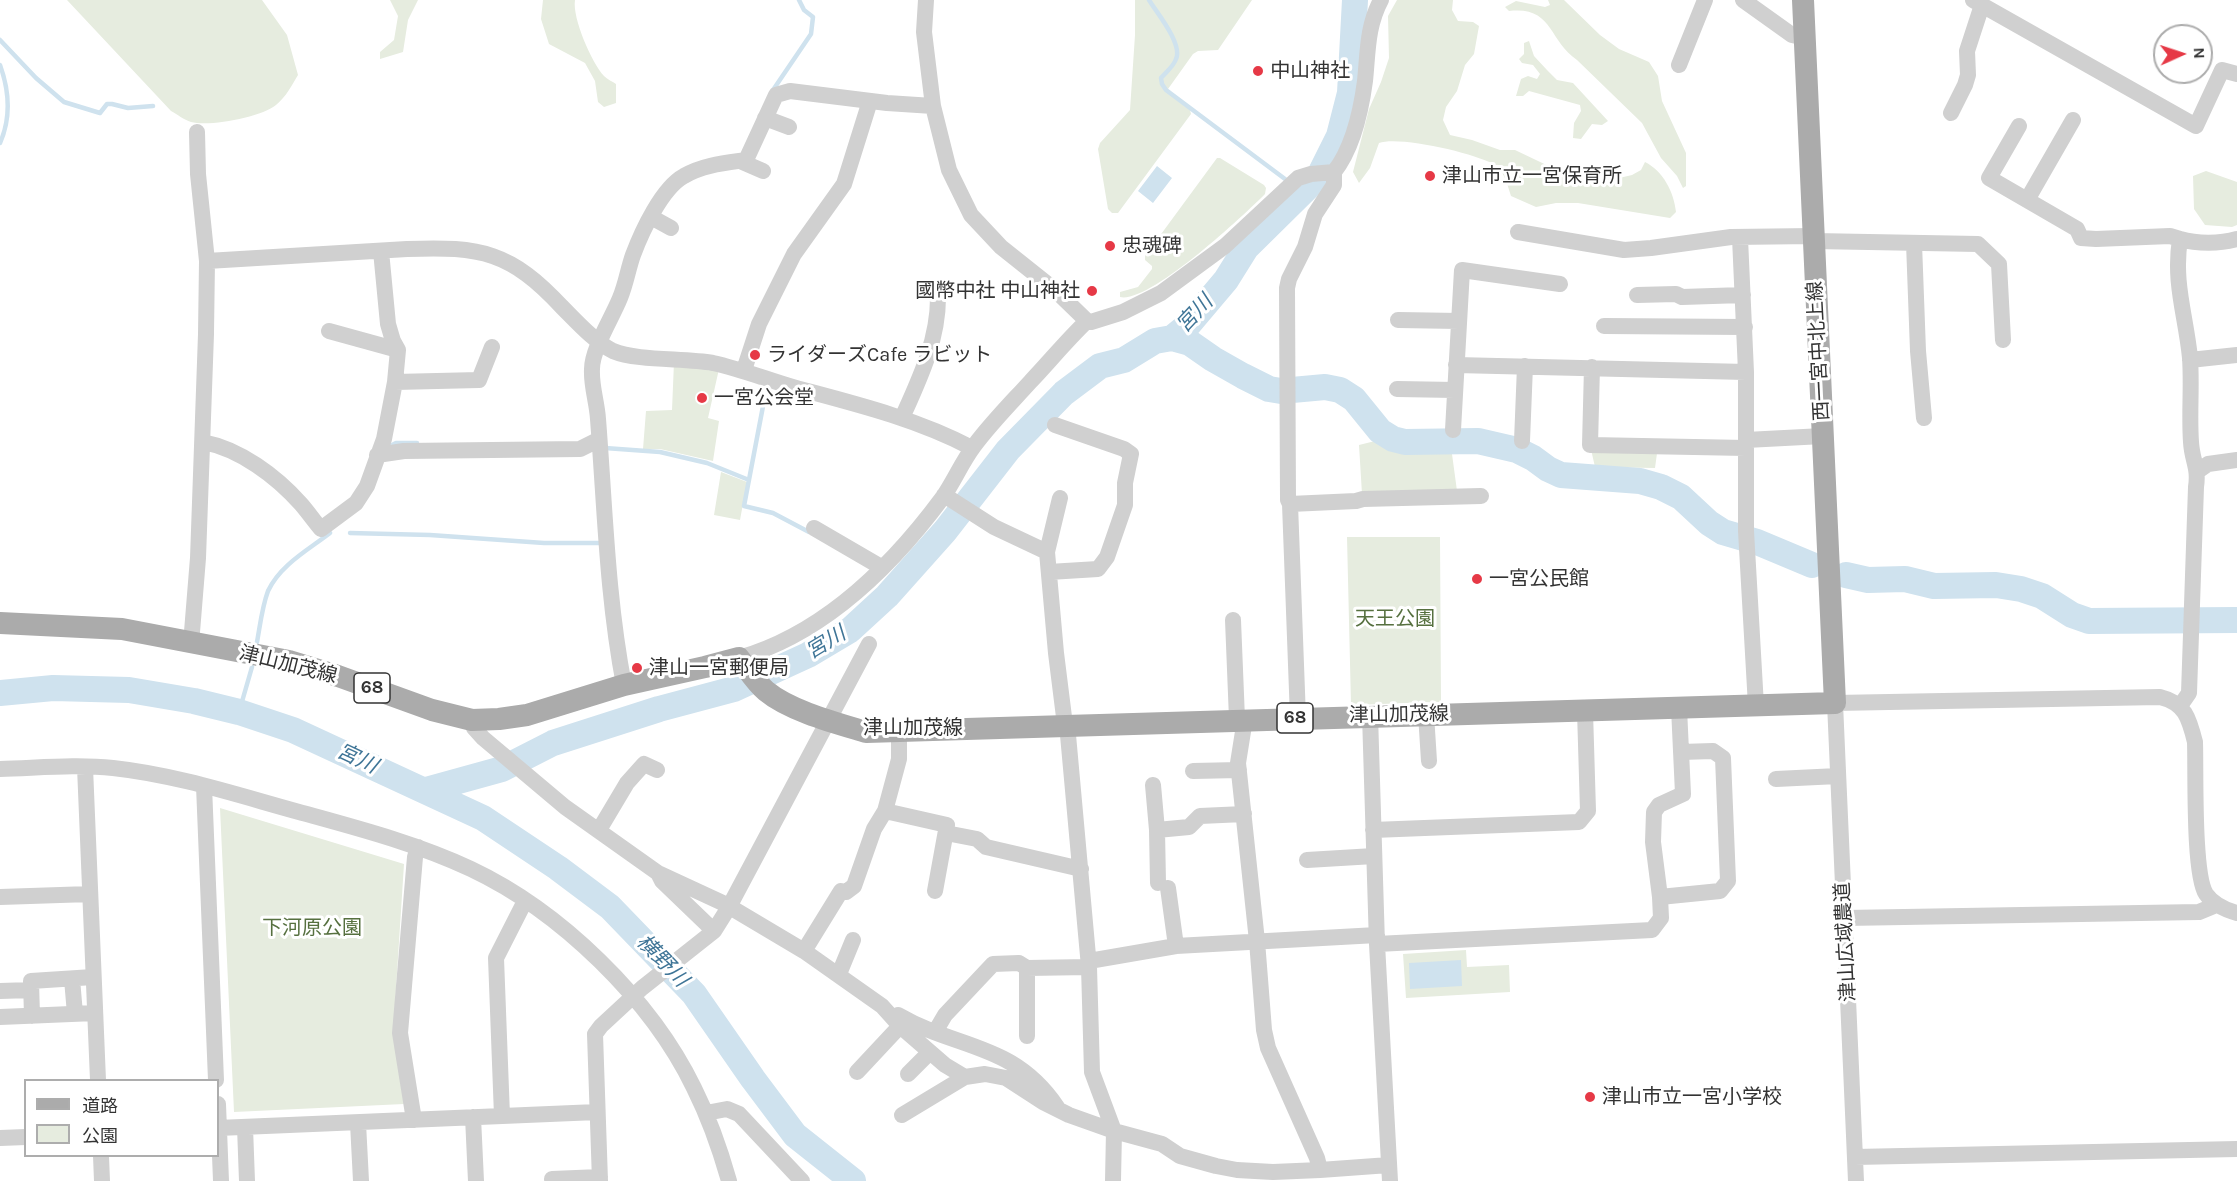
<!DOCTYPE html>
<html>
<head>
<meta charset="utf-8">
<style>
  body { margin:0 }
  #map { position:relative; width:2237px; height:1181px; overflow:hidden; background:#fff; font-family:Karla,"Noto Sans JP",sans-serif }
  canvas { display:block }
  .legend { position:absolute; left:24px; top:1079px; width:195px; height:78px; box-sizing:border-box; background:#fff; border:2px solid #adadad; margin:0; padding:8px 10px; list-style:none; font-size:18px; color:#333 }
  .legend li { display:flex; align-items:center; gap:12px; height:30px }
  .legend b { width:30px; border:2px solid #adadad }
  .north { position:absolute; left:2153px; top:24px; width:60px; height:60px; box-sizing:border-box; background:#fff; border:2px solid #adadad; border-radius:50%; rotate:87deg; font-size:16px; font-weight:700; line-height:24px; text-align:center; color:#333 }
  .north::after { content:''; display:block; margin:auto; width:21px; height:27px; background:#e63946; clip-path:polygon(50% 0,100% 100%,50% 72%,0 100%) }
</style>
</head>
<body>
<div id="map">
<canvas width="2237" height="1181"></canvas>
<ul class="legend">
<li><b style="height:8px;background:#ababab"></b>道路</li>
<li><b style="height:16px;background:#e6ecdf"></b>公園</li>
</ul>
<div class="north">N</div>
</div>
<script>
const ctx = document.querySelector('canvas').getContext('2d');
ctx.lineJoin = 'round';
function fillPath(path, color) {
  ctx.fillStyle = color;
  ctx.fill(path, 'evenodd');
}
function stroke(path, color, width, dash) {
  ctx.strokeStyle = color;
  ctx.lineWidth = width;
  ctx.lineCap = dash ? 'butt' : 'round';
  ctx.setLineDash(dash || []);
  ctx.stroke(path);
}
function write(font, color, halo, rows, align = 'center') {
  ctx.font = font + ' Karla,"Noto Sans JP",sans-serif';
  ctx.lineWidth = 6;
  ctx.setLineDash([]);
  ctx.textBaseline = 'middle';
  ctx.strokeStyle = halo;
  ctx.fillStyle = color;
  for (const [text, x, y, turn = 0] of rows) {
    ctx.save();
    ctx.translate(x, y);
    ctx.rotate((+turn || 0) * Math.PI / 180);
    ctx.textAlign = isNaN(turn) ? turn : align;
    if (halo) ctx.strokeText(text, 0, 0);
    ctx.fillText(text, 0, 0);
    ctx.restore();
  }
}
const green = new Path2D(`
  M67,0H262L287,35L298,75C292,85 286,97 276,105C262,117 210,127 191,122C184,120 177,114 171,111Z
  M390,0H418L408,20L403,52L380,59V52L394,40L398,16Z
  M543,0H575C572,18 592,63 604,76C607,79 613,82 616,84V103L604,107L598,102L595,81L585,63L549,44L541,19Z
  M1135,0H1252L1218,50L1198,51L1193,54L1168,89V93L1190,110L1191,114L1118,213H1112L1108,209L1098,149L1100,143L1130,110L1135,35Z
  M1397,0H1453L1452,10L1458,21L1473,22L1479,26L1474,54L1465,65L1457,91L1446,107L1443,120L1450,135L1472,140L1500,150H1515L1559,171L1615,179L1632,175L1641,170L1645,162C1663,171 1674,192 1676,212L1670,218L1578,203H1556L1536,207L1511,196C1507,184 1505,171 1493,164C1473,153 1400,136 1379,143L1370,168L1359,183L1353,172L1369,109L1381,82L1389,58L1388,16Z
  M1548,0H1564L1600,35L1619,49L1649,62L1658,76L1662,101L1686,153V186L1683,188L1677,176L1661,158L1642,123L1577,60C1548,40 1553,6 1509,11L1505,7L1516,1L1545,7L1550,5Z
  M1529,41L1534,56L1547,70L1557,80L1573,83L1608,121L1602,125L1592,124L1581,139L1573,138L1574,123L1581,111L1580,105L1529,91L1523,96H1516L1521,79L1528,76L1537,79L1540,74L1533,65L1522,63L1519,59L1524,54V43Z
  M1217,158H1220L1264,185L1266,188L1265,194C1243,216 1149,304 1120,297V292L1138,287L1152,269V266L1145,260V256Z
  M2206,171L2237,182V225L2232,227L2205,225L2194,209L2193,176Z
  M674,362L719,369L708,418L719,421L713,461L660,449H643L646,411L672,410Z
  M1383,439L1404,449L1452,454L1457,491L1362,494L1359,445Z
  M1590,445L1658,446L1655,468L1595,467Z
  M721,472L747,482L740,520L714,515Z
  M1347,537H1440L1441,702L1351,705Z
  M220,808L404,864L393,1035L404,1104L234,1112Z
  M1466,950L1467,967L1509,965L1510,992L1406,998L1403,954Z`);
const water = new Path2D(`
  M1157,166L1172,178L1153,203L1138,191Z
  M1461,960L1462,986L1410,989L1409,963Z`);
const stream = new Path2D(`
  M1149,0C1157,13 1183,44 1176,59C1174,66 1166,72 1161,78L1162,84L1166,90L1285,179
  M0,40L36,78L64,102L100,113L107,104H112L128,108L153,106
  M0,65C9,90 11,118 0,143
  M773,90L811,34L813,17L804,10L799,0
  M771,385L764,401L744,506L773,513L809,532
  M388,447L396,443H417
  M605,448L660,452L707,463L749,480
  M350,533L430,535L544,543H600
  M257,642C260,626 262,607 268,591C280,565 308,550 330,533
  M239,712L252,667`);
const river = new Path2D(`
  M1172,338L1190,343L1213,359L1243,376L1269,389L1281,391
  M1292,390L1325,387L1340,390L1354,399L1380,431L1393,439L1405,442L1478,441L1517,450L1533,458L1548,469L1561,475L1640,481L1661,487L1681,497L1709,523L1723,532L1757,542L1812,565
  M1846,575L1868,580L1905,579L1934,586L1996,585L2021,589L2042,596L2072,615L2089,621L2237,620
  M0,693L53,688L129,690L194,701L239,712L293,730L483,818L558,868L610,907L694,994L753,1079L795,1135L853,1181
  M426,790L502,769L553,743L659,709L734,689L808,655L850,630L887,596L945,531L1008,450L1064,393L1100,366L1124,360L1155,341L1172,338L1188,325L1226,280L1246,248L1319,176L1339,136L1350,93L1355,0`);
const minor = new Path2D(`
  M926,0L924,32L933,106L949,170L971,215L1001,247L1055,290L1087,321
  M1743,0L1792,35L1805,38
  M1973,0L2196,126L2222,70L2237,74
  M1679,65L1705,0
  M1951,113L1965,85L1968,75L1967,51L1982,5
  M765,118L789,127
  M2019,126L1989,178L2077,229L2081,238L2096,239L2170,236L2180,239
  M740,161L763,171
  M2027,200L2073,120
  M651,217L671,228
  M1518,232L1624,250L1651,248L1731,237L1814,236
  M1740,238L1746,372V531L1756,706
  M1814,241L1978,244L1999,264L2003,340
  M1914,243L1918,351L1924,418
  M207,261L407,249C481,246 511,252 562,307C576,321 596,343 613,351C637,361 684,358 713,363C741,369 768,380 796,388C856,404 917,419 972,448
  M1637,295L1676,294L1682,297L1743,295
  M1398,320L1459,321
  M1604,326L1745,327
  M329,331L398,350
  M2190,360L2237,355
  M1456,365L1746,372
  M1592,367L1590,445L1746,448
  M744,370L759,324L794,254L844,184L870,101
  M395,382L479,380L492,347
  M1397,389L1455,390
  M902,418C919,380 938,341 938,298
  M1453,430L1462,270L1560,284
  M1746,440L1823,436
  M1522,441L1525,366
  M203,442C240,449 276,476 301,504C308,512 314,521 321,529L356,503L367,486L384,439L395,382L398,350L393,341L388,324L381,251
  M377,455L404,451L580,449L598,440
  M2198,471L2208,464L2237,460
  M944,495L994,527L1047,552L1056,653L1065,725L1068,735L1089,967L1092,1072L1114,1131L1113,1181
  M1290,504L1356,501L1363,499L1481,496
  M814,528L881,567
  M1047,552L1060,498
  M1049,572L1098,569L1107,557L1125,505V483L1131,454L1124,449L1055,425
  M1233,620L1237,719
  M191,644L198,558L206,334L207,261L198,174L197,132
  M739,658C823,634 892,566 943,497C954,481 962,462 974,446C991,423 1012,402 1031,381C1050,361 1067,340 1087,321L1091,322L1123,312L1161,293L1225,246L1298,178L1311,174L1334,172C1353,148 1361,111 1365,81C1368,52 1367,26 1381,0
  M624,685C607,597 605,508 598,419C597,402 591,386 592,369C592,349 612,318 620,298C626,284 628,269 633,255C642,231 662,188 684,176C703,165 725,163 746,160L776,95L790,91L887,103L933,106
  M2180,706L2189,693L2196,487C2199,467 2192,461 2191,442C2189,414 2192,386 2190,358C2186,316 2173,283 2180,239C2197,244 2220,244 2237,239
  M1426,714L1429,761
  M1370,715L1377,944L1390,1181
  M1298,718L1290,504L1288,500L1287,288L1289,279L1305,247L1315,214L1334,185V172
  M1245,719L1238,763L1257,941L1264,1030L1268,1048L1317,1158L1320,1170L1389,1165
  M472,720L474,728L483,738L565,807L658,873L662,881L714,931
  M85,767L98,1080
  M0,769C38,768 76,764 113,768C177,775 237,795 299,812C357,828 415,843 471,869C560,911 651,999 694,1088C709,1118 720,1149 729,1181
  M1193,771L1239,770
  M1776,779L1838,776
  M1153,785L1157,830L1189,827L1200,816L1244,814
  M204,786L216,1080
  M885,811L947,825L935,891
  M599,830L627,783L644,764L657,770
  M1157,830L1158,883
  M1373,830L1579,822L1588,811L1585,711
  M946,833L977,839L986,847L1081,869
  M1307,860L1374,856
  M658,873L725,904L804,951L882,1006L900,1026L945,1065L965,1077L985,1074L1006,1078L1043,1102L1069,1115L1114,1131L1162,1144L1180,1156L1216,1166L1237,1170L1273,1172L1320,1170
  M1168,888L1176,946
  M0,897L90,894
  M1660,897L1720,891L1728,881L1723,758L1713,751L1681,752
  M1845,918L2199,912L2216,905
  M1377,944L1652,930L1661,918L1660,897L1653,842L1654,812L1659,805L1683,794L1679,708
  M804,951L841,891L846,892L854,886L874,829L885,811L899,759V730
  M1089,961L1176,946L1377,935
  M1027,968V1036
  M839,974L853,940
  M72,979L75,1014
  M0,991L31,990
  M898,1015C958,1050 1013,1042 1057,1107
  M32,1016L31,981L93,977
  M0,1017L95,1013
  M935,1032L945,1015L993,964L1019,963L1027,968L1089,967
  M857,1072L900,1026
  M908,1074L930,1052
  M218,1104L221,1181
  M706,1113L727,1109L739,1114L802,1181
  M902,1115L965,1077
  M502,1116L496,958L525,901
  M473,1117L476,1181
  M414,1120L400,1033L415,857L418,847
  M358,1123L361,1181
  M245,1127L247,1181
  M218,1128L597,1112
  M0,1138L26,1137
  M101,1156L102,1181
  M1855,1157L2237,1149
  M552,1179L600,1177
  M600,1181L595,1034L601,1026L642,988L714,931L729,907L869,644
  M1856,1181L1835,703L2160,697C2185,703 2189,718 2195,742C2196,771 2193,874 2206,894C2213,904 2226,910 2237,913`);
const major = new Path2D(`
  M0,623L122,629L289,661L338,676L432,710L472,720L499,719L527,715L624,685L705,667L739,658C747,668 755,682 766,691C790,711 836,723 866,732L1835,703L1803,0`);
const markers = [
  [1258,71,6,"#e63946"],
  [1430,176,6,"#e63946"],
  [1110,246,6,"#e63946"],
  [1092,291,6,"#e63946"],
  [755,355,6,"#e63946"],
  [702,398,6,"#e63946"],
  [1477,579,6,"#e63946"],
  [637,668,6,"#e63946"],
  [1590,1097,6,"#e63946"]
];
const shields = [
  [372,688,36],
  [1295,718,36]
];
const shieldNames = [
  ["68",372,688],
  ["68",1295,718]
];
const poiNames = [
  ["中山神社",1270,71],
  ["津山市立一宮保育所",1442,176],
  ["忠魂碑",1122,246],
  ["國幣中社 中山神社",1080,291,"right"],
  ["ライダーズCafe ラビット",767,355],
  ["一宮公会堂",714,398],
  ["一宮公民館",1489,579],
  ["津山一宮郵便局",649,668],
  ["津山市立一宮小学校",1602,1097]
];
const streetNames = [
  ["西一宮中北上線",1819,351,-93],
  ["津山加茂線",288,665,14],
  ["津山加茂線",1399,715,-1],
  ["津山加茂線",913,728],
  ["津山広域農道",1846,942,-93]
];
const parkNames = [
  ["天王公園",1395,619],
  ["下河原公園",312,928]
];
const waterNames = [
  ["宮川",1195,314,-47],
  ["宮川",826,643,-31],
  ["宮川",357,759,25],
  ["横野川",662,961,46]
];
fillPath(green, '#e6ecdf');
fillPath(water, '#cfe2ee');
stroke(stream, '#cfe2ee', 4.5);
stroke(river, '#cfe2ee', 26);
stroke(minor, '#d0d0d0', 16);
stroke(major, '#ababab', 22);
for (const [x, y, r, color] of markers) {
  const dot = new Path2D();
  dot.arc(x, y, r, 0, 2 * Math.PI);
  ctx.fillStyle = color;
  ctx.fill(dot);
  stroke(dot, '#fff', 2);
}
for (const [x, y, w] of shields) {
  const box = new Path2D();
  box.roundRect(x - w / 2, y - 15, w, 30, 4.5);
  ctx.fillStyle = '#fff';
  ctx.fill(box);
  stroke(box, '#333', 1.5);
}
write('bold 18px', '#333', null, shieldNames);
write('20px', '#333', '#fff', poiNames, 'left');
write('20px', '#333', '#fff', streetNames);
write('20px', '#56703f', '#fff', parkNames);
write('italic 21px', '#3f7597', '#fff', waterNames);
</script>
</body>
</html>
